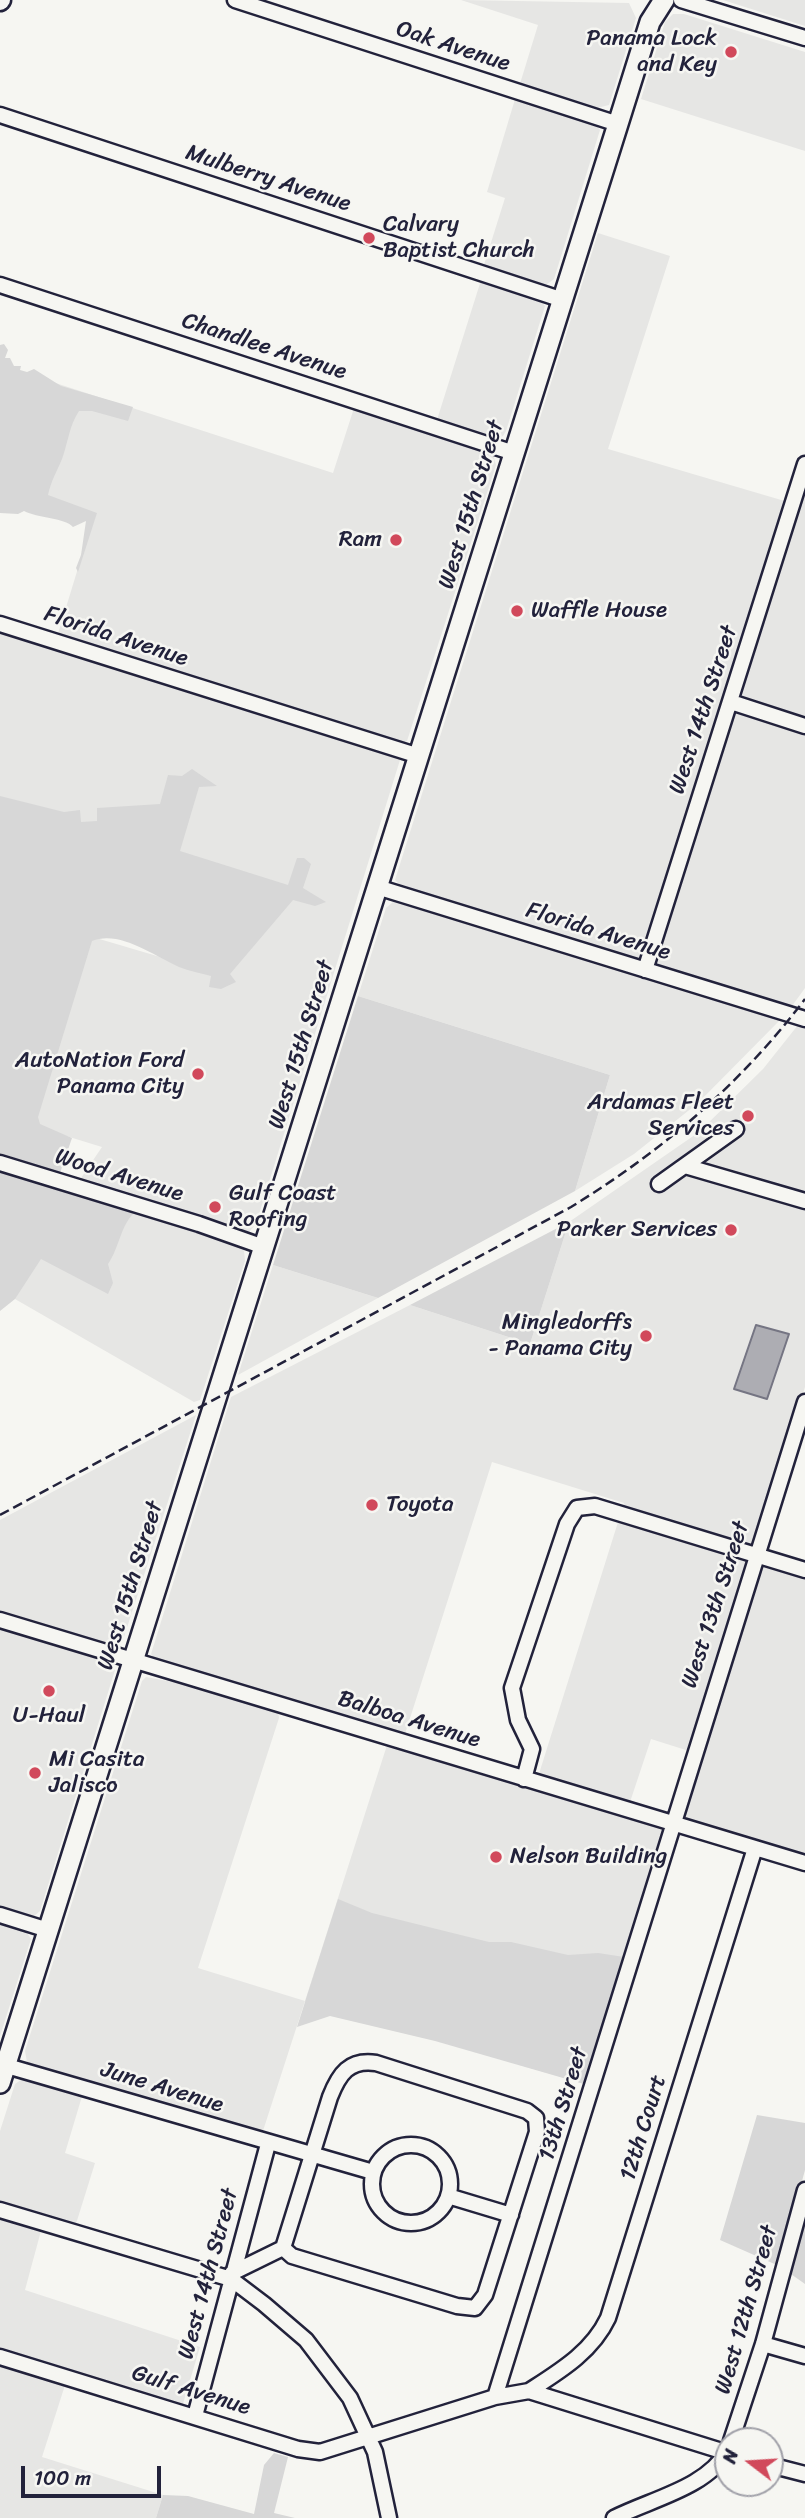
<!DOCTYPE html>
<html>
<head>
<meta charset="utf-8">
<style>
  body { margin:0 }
  #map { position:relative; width:805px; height:2518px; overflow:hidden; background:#f6f6f2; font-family:Sriracha,sans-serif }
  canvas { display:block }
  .north { position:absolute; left:714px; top:2427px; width:70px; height:70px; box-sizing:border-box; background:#f6f6f2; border:2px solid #a1a1a9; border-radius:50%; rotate:287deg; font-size:19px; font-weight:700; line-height:28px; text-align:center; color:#22223b }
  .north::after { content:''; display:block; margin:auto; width:24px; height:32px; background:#d1495b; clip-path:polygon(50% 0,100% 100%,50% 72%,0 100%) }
  .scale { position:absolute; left:21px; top:2466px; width:140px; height:32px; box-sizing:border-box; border:4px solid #22223b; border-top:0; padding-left:9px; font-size:21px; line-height:24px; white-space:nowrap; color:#22223b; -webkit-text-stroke:5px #f6f6f2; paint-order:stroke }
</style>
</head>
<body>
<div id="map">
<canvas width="805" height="2518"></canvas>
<div class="north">N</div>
<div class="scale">100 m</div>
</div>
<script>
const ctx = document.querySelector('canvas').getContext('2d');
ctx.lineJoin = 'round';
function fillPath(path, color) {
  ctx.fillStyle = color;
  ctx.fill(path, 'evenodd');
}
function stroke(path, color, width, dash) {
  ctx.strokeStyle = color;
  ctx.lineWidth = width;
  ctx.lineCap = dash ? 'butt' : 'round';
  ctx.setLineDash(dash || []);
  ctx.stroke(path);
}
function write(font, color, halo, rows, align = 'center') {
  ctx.font = font + ' Sriracha,sans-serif';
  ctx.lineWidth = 5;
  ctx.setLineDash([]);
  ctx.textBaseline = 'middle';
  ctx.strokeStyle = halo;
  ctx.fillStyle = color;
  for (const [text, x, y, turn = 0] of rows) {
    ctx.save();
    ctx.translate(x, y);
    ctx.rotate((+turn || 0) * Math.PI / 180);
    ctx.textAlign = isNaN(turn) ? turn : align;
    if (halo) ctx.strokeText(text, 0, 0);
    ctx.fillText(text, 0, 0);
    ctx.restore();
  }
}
const built = new Path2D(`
  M461,0L629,3L636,18L609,105L593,109L519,87L538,25Z
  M723,0H805V26Z
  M673,14H684L805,52V151L641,99L665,22Z
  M516,96L595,124L600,130L554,279L546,285L483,268L505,198L487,192Z
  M598,233L670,256L608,449L788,502L643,960L401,886L395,880Z
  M482,277L536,295L545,306L506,431L503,436L496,439L436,423Z
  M0,365L333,473L355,405L493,454L496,465L407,741L399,744L57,637L93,519L0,490Z
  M805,482V721L737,699Z
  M0,629L268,715L308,731L397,757L400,760L256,1224L249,1232L79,1181L102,1147L27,1124L86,935L221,975L0,802Z
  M734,708L805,730V988L792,1006L654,963Z
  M393,902L411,907L780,1020L698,1103L634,1154L575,1191L610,1075L358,996L386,908Z
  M798,1025L805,1027V1387L689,1751L651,1739L629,1805L538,1777L624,1503L492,1462L404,1737L153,1657L151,1654L231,1397L410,1305L530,1344L569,1222L699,1132L763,1069Z
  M74,1191L218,1235L244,1250L245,1261L200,1400L194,1402L8,1295Z
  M273,1265L378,1298L238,1375Z
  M196,1415L122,1643L112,1646L0,1610V1520Z
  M765,1564L805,1575V1857L689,1822L681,1813L759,1567Z
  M0,1628L107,1662L115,1670L40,1911L32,1918L0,1910Z
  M146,1677L189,1685L278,1711L279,1718L198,1968L305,2001L388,1742L663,1827L665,1834L591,2086L305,2001L261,2137L39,2069L27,2062L25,2051L142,1681Z
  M0,1920L24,1928L31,1939L0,2036Z
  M25,2077L83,2093L65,2153L95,2163L75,2227L0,2204V2131L15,2084Z
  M0,2215L42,2227L25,2290L200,2347L182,2407L0,2352Z
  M0,2362L66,2382L42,2457L163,2495L156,2518H0Z`);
const green = new Path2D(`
  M4,344L8,350L5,358H10L14,366H21L20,370L27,372L34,369L61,386L133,407L128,421L92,411H79C69,426 68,443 62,459C57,471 51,481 48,495L97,513L78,572L76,568L81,555L86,521L73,527C66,518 37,518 24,511L18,514L0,513V345Z
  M192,769L217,786L199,787L180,851L288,885L297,858H304L311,864L303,888L326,902L315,906L293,900L230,974L236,982L221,989L209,987L211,976C201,973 189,971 179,967C154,956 120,930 92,941L38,1117L40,1124L72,1138L59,1176L0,1158V796L64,812L80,810L81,822L97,821V808L160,804L168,775L182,776Z
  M358,996L610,1075L575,1191L378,1298L273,1265Z
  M0,1169L137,1210C120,1224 120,1247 108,1264L113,1283L108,1294L41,1259L15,1299L0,1311Z
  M569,1222L530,1344L410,1305Z
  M338,1899L372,1913L489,1942H511L568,1955L598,1953L624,1957L591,2086L435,2041L330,2016L297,2027Z
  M757,2115L805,2123V2170L779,2266L720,2240Z
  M805,2211V2284L788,2272Z
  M274,2453L288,2457L274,2513L295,2518H156L163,2495L188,2496L254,2514L264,2465Z`);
const water = new Path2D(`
  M756,1325L789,1334L767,1399L734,1389Z`);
const minor = new Path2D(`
  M235,0L618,124
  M681,0L805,38
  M0,115L563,300
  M0,285L514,453
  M0,624L419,756
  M731,702L805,726
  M377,887L805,1019
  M645,970L805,464
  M0,1163L199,1224L264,1247
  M685,1166L805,1201
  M659,1184L736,1129
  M0,1620L805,1863
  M524,1779L532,1749L518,1720L512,1688L567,1524L577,1508L595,1506L805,1570
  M0,1915L48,1930
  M0,2064L373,2172
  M372 2184a39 39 0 1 1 78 0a39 39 0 1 1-78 0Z
  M448,2196L511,2215
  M0,2210L231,2279L264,2304L306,2340L350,2398L375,2452L389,2518
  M232,2273L283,2248L330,2097C339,2074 349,2059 376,2063L527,2111L536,2118L537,2132L485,2295L475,2308L457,2306L292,2256L283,2248
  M763,2344L805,2356
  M0,2357L298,2449L320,2452L495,2397L529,2391L728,2453
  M529,2391C560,2371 592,2352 608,2318L755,1848
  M495,2397C601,2066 700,1733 805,1402
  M195,2416L268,2144
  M731,2441L763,2344L805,2190
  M770,2465L805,2474
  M614,2518C651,2499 707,2488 728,2450`);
const major = new Path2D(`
  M0,1L1,0`);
const highway = new Path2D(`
  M0,2083L618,124L650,22L664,0`);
const rail = new Path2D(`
  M0,1515L571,1207C662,1151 740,1085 805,999`);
const markers = [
  [731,52,7,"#d1495b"],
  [369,238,7,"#d1495b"],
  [396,540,7,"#d1495b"],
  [517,611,7,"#d1495b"],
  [198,1074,7,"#d1495b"],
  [748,1116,7,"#d1495b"],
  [215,1207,7,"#d1495b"],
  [731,1230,7,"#d1495b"],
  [646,1336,7,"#d1495b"],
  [372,1505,7,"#d1495b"],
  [49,1691,7,"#d1495b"],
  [35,1773,7,"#d1495b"],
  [496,1857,7,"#d1495b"]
];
const poiNames = [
  ["Panama Lock",717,39],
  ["and Key",717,65],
  ["Calvary",383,225,"left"],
  ["Baptist Church",383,251,"left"],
  ["Ram",382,540],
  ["Waffle House",531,611,"left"],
  ["AutoNation Ford",184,1061],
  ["Panama City",184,1087],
  ["Ardamas Fleet",734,1103],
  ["Services",734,1129],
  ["Gulf Coast",229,1194,"left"],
  ["Roofing",229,1220,"left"],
  ["Parker Services",717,1230],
  ["Mingledorffs",632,1323],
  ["- Panama City",632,1349],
  ["Toyota",386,1505,"left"],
  ["U-Haul",49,1716,"center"],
  ["Mi Casita",49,1760,"left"],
  ["Jalisco",49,1786,"left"],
  ["Nelson Building",510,1857,"left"]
];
const streetNames = [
  ["Oak Avenue",453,47,18],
  ["Mulberry Avenue",268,179,18],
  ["Chandlee Avenue",264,347,18],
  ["West 15th Street",472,505,-73],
  ["Florida Avenue",116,637,18],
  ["West 14th Street",704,710,-72],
  ["Florida Avenue",598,932,17],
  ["West 15th Street",302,1045,-73],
  ["Wood Avenue",119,1176,17],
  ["West 15th Street",131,1586,-73],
  ["West 13th Street",716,1605,-72],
  ["Balboa Avenue",409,1720,17],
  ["June Avenue",162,2088,17],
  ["13th Street",564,2104,-73],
  ["12th Court",644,2128,-73],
  ["West 14th Street",209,2274,-75],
  ["West 12th Street",747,2310,-74],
  ["Gulf Avenue",191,2391,17]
];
fillPath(built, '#e6e6e4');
fillPath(green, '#d7d7d7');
fillPath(water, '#adadb3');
stroke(water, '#757583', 2);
stroke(minor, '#22223b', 19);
stroke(major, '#22223b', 23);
stroke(highway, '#22223b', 24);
stroke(minor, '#f6f6f2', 14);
stroke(major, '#f6f6f2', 18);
stroke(highway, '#f6f6f2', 19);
stroke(rail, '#22223b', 2.5, [10, 5]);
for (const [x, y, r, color] of markers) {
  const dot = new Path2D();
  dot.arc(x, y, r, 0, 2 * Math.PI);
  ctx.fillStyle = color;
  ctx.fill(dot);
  stroke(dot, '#f6f6f2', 2.5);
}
write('23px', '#22223b', '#f6f6f2', poiNames, 'right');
write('23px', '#22223b', '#f6f6f2', streetNames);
</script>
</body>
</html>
